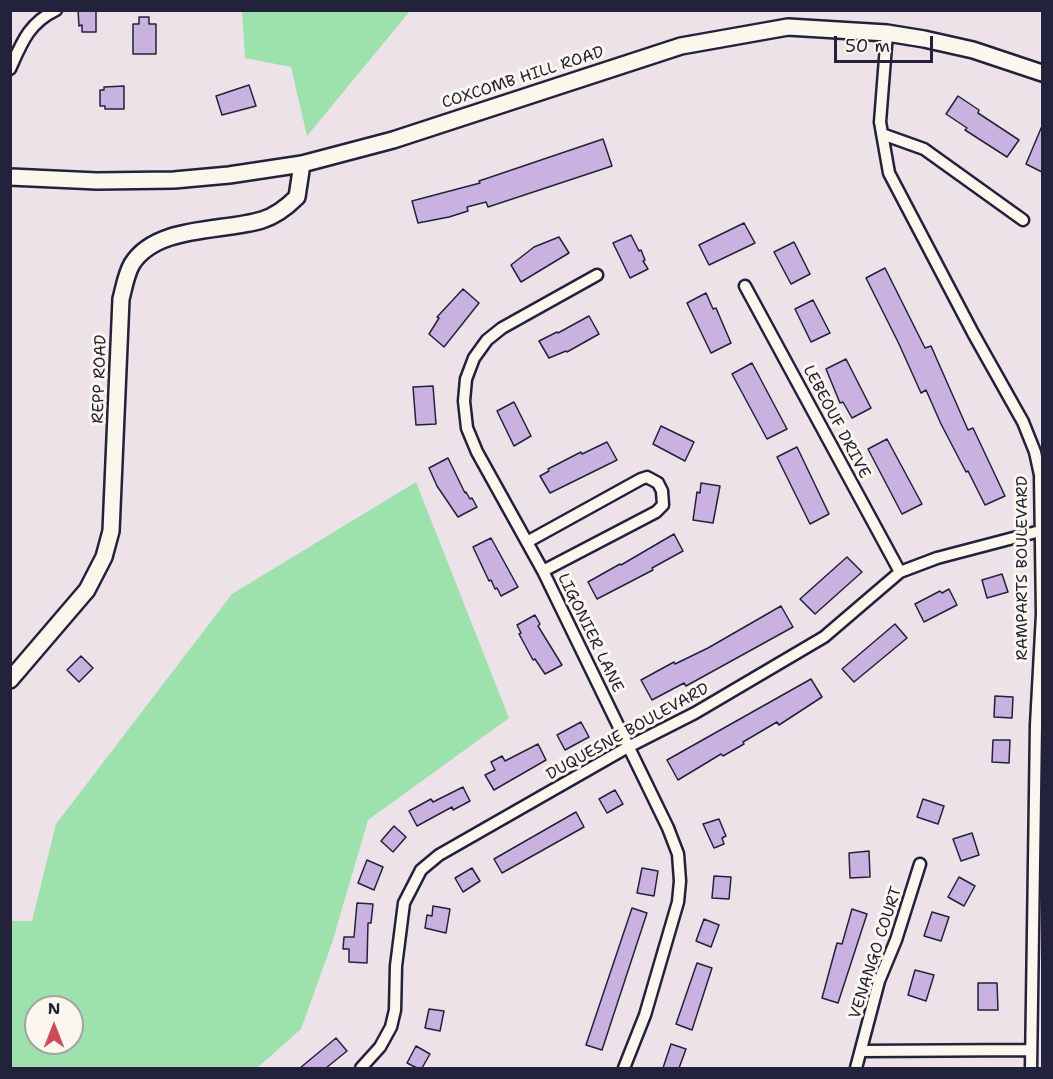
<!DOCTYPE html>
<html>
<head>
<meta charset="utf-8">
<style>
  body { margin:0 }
  #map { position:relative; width:1053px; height:1079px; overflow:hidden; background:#ece2e8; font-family:"Shantell Sans",sans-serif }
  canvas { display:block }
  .frame { position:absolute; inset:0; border:12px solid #22223b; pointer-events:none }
  .north { position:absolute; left:24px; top:995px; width:60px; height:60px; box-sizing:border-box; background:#fbf7ec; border:2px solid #a4a2a5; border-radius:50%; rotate:0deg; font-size:16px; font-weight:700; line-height:24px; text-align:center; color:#22223b }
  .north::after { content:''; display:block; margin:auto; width:21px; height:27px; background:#d1495b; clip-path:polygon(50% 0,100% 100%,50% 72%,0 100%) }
  .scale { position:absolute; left:834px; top:36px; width:99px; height:27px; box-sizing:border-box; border:3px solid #22223b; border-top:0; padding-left:8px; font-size:18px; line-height:21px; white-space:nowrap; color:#22223b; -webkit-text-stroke:4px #fbf7ec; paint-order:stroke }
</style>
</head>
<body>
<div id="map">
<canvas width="1053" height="1079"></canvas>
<div class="frame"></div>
<div class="north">N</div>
<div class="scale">50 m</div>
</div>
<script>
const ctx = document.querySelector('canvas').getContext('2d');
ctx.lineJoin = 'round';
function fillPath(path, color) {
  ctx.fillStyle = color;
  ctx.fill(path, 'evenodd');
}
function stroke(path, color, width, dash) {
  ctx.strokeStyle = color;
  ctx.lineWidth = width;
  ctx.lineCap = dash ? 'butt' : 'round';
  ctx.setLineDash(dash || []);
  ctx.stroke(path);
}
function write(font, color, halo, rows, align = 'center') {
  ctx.font = font + ' "Shantell Sans",sans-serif';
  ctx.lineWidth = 6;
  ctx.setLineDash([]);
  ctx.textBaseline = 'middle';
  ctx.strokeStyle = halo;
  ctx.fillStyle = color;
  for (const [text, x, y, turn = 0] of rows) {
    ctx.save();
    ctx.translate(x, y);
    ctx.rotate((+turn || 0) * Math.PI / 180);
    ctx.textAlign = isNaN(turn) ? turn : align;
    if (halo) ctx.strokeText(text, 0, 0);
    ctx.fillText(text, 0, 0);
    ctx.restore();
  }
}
const green = new Path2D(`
  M242,11V10L410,11L307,136L291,67L245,58Z
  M416,482L509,718L368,820L332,943L301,1029L257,1068H11V921H32L56,824L232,594ZM36,1007H72V1043H36Z`);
const building = new Path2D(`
  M78,10H96V32H82V25L79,26Z
  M139,17H149V24H156V54H133V24H139Z
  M249,85L256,106L222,115L216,96Z
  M124,86V109H105V106H100V90H104V87Z
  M958,96L979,110L978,113L1019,140L1007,157L965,130L967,128L946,114Z
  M1042,126V172L1026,164Z
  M603,139L612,166L488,207L486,202L467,207L468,211L449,217L418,223L412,201L480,183L479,181Z
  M744,223L755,243L709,265L699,245Z
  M631,235L639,251L641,250L645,260L643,261L648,269L630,278L613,243Z
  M559,237L569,253L521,282L511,265L534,247Z
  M794,242L810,274L791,284L774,252Z
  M885,268L925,348L931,346L968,430L973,428L1005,496L985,505L968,471L966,472L941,424L926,390L921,393L899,344L866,278Z
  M463,289L479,303L444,347L429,334L439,318L437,317Z
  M706,293L713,309L716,308L731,343L711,353L687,303Z
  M813,300L830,333L811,342L795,309Z
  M589,316L599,334L567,352L566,351L549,358L539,341L557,332L558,333Z
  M846,359L871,408L852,418L843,402L840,403L826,369Z
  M752,363L787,429L767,439L732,374Z
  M433,386L436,424L416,425L413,387Z
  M514,402L531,436L514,446L497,411Z
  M661,426L694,442L685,461L653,444Z
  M887,439L922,504L902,514L868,449Z
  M607,442L617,460L550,493L540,476L549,471L548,469L581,452L582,454Z
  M797,447L829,514L810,524L777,457Z
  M448,458L465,493L466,492L470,499L472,498L477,507L458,517L437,486L429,468Z
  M701,483L720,486L713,523L693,520L697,492L700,493Z
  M674,534L683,551L652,568L653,570L597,599L588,582L620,564L621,565Z
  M491,538L518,587L501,596L497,588L495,589L491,580L489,581L473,547Z
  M847,557L862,572L815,614L800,599Z
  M1002,574L1008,592L987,598L982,580Z
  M949,589L957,605L924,622L915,604L940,591L942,593Z
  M781,606L793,627L686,686L684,683L652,700L641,680L674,662L675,664L708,648Z
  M535,615L540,624L538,626L562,665L545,674L535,659L533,660L519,634L521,633L517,625Z
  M895,624L907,638L854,682L842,669Z
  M81,656L93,668L79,682L67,670Z
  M811,679L822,697L779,725L777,722L743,742L744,744L723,756L721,754L678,780L667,760Z
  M995,696L1013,697L1012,718L994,717Z
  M581,722L589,737L565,750L557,735Z
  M993,740H1010L1009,763L992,762Z
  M538,744L546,760L494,790L485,775L495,770L491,762L502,756L505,761Z
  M463,787L470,801L453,810L452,807L417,826L409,811L431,799L433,802Z
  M615,790L623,804L607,813L599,799Z
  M923,799L944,806L938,824L917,817Z
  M576,812L584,827L502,873L494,859Z
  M719,819L726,836L722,838L724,844L714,848L703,824Z
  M394,826L406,837L393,852L381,841Z
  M972,833L979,855L961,861L953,839Z
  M869,851L870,877L850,878L849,853Z
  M367,860L383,867L374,890L358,883Z
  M472,868L480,881L463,892L455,878Z
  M642,868L658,871L654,896L637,893Z
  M714,876L731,877L729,899L712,898Z
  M959,877L975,886L964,906L948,897Z
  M357,903L373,904L371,923H368L367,963L349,962V949H343L344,937H354Z
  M433,906L450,909L446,933L425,928L427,915L432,916Z
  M632,908L647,913L602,1050L586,1045Z
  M852,909L867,914L838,1003L822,998L837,943L842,944Z
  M932,912L949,917L941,941L924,936Z
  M704,919L719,925L711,947L696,941Z
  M697,963L712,968L692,1030L676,1024Z
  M915,970L934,975L926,1001L908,995Z
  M978,983H997L998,1010H978Z
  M429,1009L444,1011L440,1031L425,1028Z
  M336,1038L347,1051L326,1068H300Z
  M671,1044L686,1049L679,1068H663Z
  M416,1046L430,1054L422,1068H417L407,1063Z`);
const street = new Path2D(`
  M887,33L880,122L889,173L973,333L1023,422L1035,452L1040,475L1042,614L1036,725L1031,1068
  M10,69C22,42 29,23 56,10
  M882,134L924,149L1023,220
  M597,275L502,328L487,340L474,358L466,379L464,401L467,428L477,452L543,571L668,828L678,854L680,881L678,902L645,1015L624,1068
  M745,286L900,572
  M527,542L641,479L647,477L658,483L662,491L663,505L656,512L543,571
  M861,1051L1031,1050
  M361,1068L380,1047L391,1027L395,1010L396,966L404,903L421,870L439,855L628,747L695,713L824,637L900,572L937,558L1040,531
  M856,1068L879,981L896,940L920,864`);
const secondary = new Path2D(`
  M10,177L97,181L174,180L229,175L302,164L393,140L681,46L788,27L887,33L924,39L973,50L1042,73
  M10,680L87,590L104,557L111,531L121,299C124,288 126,274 132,264C156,225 223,232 262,220C275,216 287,207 297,197L302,164`);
const streetNames = [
  ["COXCOMB HILL ROAD",523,78,-18],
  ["REPP ROAD",100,379,-88],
  ["LEBEOUF DRIVE",836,422,62],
  ["RAMPARTS BOULEVARD",1023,568,-90],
  ["LIGONIER LANE",590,633,64],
  ["DUQUESNE BOULEVARD",628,732,-29],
  ["VENANGO COURT",876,953,-72]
];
fillPath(green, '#9de1ac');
fillPath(building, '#c9b1e0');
stroke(building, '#22223b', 1.5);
stroke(street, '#22223b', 15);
stroke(secondary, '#22223b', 20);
stroke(street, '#fbf7ec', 10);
stroke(secondary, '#fbf7ec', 15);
write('16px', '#22223b', '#fbf7ec', streetNames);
</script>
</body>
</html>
